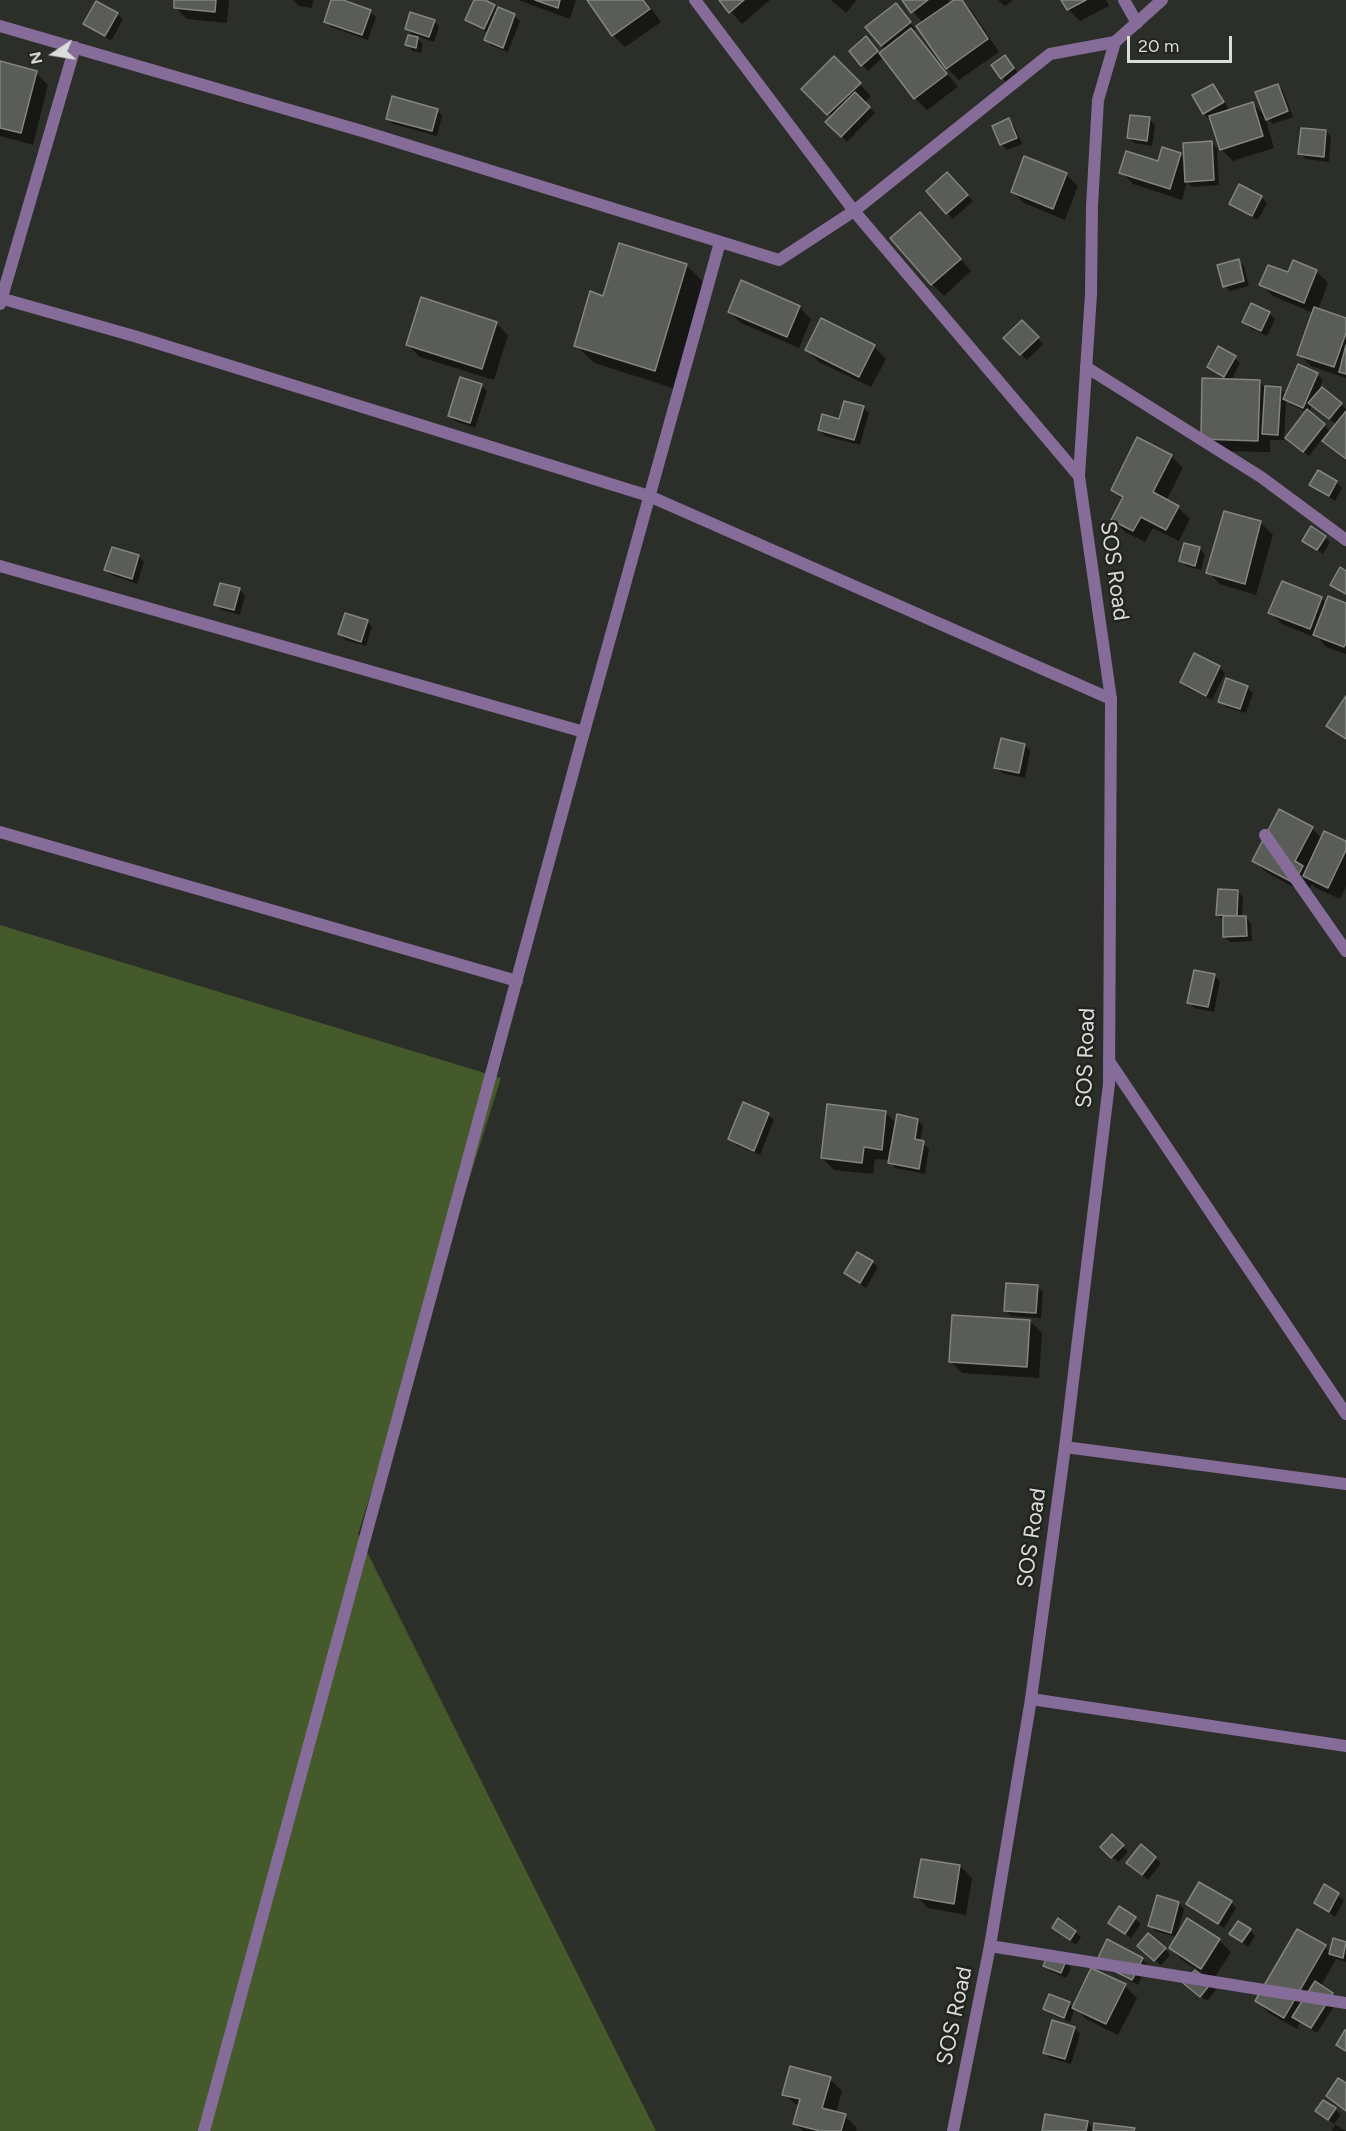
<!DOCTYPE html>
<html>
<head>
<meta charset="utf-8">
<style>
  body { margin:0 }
  #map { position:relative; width:1346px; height:2131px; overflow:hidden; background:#2c2e29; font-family:Figtree,sans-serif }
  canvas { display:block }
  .north { position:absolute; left:24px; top:24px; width:60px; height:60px; -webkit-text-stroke:4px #222420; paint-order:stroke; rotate:258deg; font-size:16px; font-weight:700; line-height:24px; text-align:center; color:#dbddda }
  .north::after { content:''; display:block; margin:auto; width:21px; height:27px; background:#dbddda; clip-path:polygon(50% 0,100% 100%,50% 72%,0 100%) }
  .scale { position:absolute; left:1127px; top:36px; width:105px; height:27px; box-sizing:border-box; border:3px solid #dbddda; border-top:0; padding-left:8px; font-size:18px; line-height:21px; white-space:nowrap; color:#dbddda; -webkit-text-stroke:4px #222420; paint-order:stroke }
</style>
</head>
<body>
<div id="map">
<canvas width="1346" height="2131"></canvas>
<div class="north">N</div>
<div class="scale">20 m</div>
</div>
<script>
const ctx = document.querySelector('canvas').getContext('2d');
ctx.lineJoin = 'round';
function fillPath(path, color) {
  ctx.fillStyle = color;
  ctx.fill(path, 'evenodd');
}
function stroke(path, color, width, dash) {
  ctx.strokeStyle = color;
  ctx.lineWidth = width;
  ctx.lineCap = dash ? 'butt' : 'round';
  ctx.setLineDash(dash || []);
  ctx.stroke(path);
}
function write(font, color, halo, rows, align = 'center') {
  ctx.font = font + ' Figtree,sans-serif';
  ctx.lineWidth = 5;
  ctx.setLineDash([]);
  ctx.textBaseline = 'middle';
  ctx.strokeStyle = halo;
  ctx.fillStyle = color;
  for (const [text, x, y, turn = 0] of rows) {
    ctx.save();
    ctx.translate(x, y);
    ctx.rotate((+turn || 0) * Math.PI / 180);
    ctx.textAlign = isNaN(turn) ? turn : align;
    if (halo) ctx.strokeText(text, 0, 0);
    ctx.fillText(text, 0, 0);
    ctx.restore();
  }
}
const green = new Path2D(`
  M0,925L501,1078L358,1534L656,2131H0Z`);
const shadow = new Path2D(`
  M176,0H229L227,23L187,19L175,7Z
  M293,0H313L312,8L299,6Z
  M333,0H338L370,12L376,17L368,40L331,27L325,21Z
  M476,0H481L514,16L520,21L508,52L492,46L486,40L489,33L473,25L467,19Z
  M518,0H576L570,19Z
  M588,0H645L661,22L625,47L613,35Z
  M721,0H770L742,24Z
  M831,0H857L846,13Z
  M903,0H948L951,4L961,0L971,10L999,52L959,80L947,68L923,23Z
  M998,0H1013L1005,6Z
  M1063,0H1106L1109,6L1080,21L1068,9Z
  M901,10L915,29L912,31L958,87L927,110L915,98L883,57L868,71L851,52L872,44L880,54L886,50L867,27Z
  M117,14L123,19L111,41L85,23Z
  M434,21L439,27L434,42L414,35L423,44L421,53L413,51L407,45L416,38L406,28Z
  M1004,57L1019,74L1007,83L1002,78Z
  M834,58L871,96L864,103L875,113L847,142L827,122L832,118L803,89Z
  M0,69L36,73L48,85L33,145L0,136Z
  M1278,85L1283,91L1293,117L1273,124L1265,117L1274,148L1233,161L1221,149L1212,118L1209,119L1204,113L1213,86L1219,91L1228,108L1223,113L1253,104L1267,118Z
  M437,110L442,116L437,136L393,124L388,118Z
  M1149,119L1155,125L1152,146L1134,143L1128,137Z
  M1008,120L1014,126L1022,144L1007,150L1001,144Z
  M1326,131L1331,137L1329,162L1306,159L1300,154Z
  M1211,143L1217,148L1219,185L1192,187L1187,182L1182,200L1133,184L1121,172L1159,163L1180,154L1185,159Z
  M1066,174L1078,186L1065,220L1024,203L1012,191Z
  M953,179L973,201L953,219L928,191Z
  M1261,197L1267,203L1258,220L1237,209L1231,204Z
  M932,226L971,271L944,296L932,284Z
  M1238,261L1244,266L1249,286L1230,291L1225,286Z
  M686,265L704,283L673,388L594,363L576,345L604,297Z
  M1316,271L1328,283L1318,310L1346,319V378L1311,366L1299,354L1313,313L1273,296L1261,284L1288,274Z
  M799,307L811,319L799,348L741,323L729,311Z
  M1269,313L1275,319L1267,336L1250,328L1244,322Z
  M1022,322L1043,344L1027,360L1005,338Z
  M496,323L508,335L494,380L420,357L408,345Z
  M874,347L886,359L871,387L819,362L807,350Z
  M1235,358L1240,363L1231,381H1259L1265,387L1280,388L1286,394L1299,366L1318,375L1323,380L1320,387L1346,409V461L1322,439L1309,456L1293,443L1307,412L1290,404L1286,400L1284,440H1270V452L1214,451L1202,439L1228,381L1209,366ZM1312,405L1337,425L1331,432L1309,413Z
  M481,385L487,391L475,428L455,421L450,415Z
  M863,407L869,413L860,445L825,436L819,430Z
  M1171,456L1183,468L1166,501L1178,507L1190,519L1179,541L1153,528L1145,542L1125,532L1113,520L1123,500L1112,490Z
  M1336,482L1342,488L1335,501L1311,485Z
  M1225,513L1261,523L1273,535L1256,595L1220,584L1208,572Z
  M1325,537L1330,542L1323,554L1304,540Z
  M1199,549L1205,554L1201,570L1186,566L1181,560Z
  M138,556L144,562L137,584L112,575L106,570Z
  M1282,583L1322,599L1327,604L1346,605V654L1326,647L1319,639L1282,624L1270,612Z
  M239,590L245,595L240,615L222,610L216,605Z
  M367,622L372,627L366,646L345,640L340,634Z
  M1219,667L1225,673L1212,700L1187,688L1182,682Z
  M1247,687L1253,693L1246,713L1226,707L1220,701Z
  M1346,698V741L1328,725Z
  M1025,745L1030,751L1025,778L1002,773L996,767Z
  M1312,828L1322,839L1346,843V887L1340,899L1316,888L1312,884L1306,894L1266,872L1254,860Z
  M1237,891L1243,897L1242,917H1245L1251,923L1252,941L1230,942L1224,936V921L1218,915Z
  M1214,976L1220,981L1214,1012L1194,1008L1189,1002Z
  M744,1104L768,1115L774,1120L760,1155L736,1145L730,1139Z
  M885,1112L897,1124L918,1120L923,1126L920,1142L929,1148L925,1174L895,1168L890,1160L875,1159L873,1174L834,1170L822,1158Z
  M872,1262L878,1267L866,1288L846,1273Z
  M1037,1287L1043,1292L1041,1318L1011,1316L1006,1310Z
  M1030,1321L1042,1333L1039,1378L962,1373L950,1361Z
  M1112,1836L1128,1852L1118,1862L1102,1847Z
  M1155,1858L1161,1863L1148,1880L1133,1868Z
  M960,1866L972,1878L966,1915L928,1908L916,1896Z
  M1325,1887L1344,1900L1335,1917L1316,1903Z
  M1231,1902L1236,1908L1224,1928L1193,1910L1188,1904Z
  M1179,1903L1184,1909L1176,1937L1219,1940L1231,1952L1213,1980L1182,1960L1170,1948L1177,1937L1155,1931L1150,1925Z
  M1135,1918L1141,1924L1131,1938L1110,1923Z
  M1054,1928L1075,1932L1081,1937L1076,1945Z
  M1250,1930L1255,1936L1248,1947L1231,1934Z
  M1334,1940L1346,1943V1962L1336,1959L1321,1986L1338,2000L1317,2033L1300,2022L1297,2029L1269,2013L1257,2001L1325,1947L1331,1953Z
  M1165,1949L1170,1955L1161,1965L1144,1952Z
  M1142,1959L1148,1965L1138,1985L1103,1967Z
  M1065,1962L1071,1968L1066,1978L1050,1971L1045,1965Z
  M1210,1984L1216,1990L1207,2001L1191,1989Z
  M1125,1986L1137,1998L1118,2035L1086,2019L1075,2008L1070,2022L1050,2014L1045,2009L1069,2003L1073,2008Z
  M1074,2028L1080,2034L1071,2064L1050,2058L1044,2053Z
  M830,2079L842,2091L836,2113L845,2116L857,2128L856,2131H803L795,2123L799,2107L784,2094Z
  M1335,2109L1341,2115L1334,2124L1346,2131H1332L1335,2125L1317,2111Z
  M1087,2122L1095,2130L1134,2129L1136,2131H1044Z`);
const building = new Path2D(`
  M174,0H216L215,12L174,8Z
  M331,0H343L371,10L362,35L324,22Z
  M474,0H485L495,5L484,29L465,20Z
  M535,0H560L558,8Z
  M587,0H643L650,9L612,36Z
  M719,0H744L729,13Z
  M902,0H928L911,13Z
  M954,0H962L988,39L946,69L916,26Z
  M1061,0H1086L1067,10Z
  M96,1L118,13L105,36L83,24Z
  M896,3L911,22L881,46L865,27Z
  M498,7L515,14L503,48L484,40Z
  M410,12L435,20L429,37L405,29Z
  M911,28L947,74L914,99L879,53Z
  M408,35L418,37L416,48L405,45Z
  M866,36L878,51L861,66L849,51Z
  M1005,55L1014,68L1001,79L991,65Z
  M834,56L861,83L827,115L801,89Z
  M0,61L37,71L21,133L0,128Z
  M1213,84L1224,102L1203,114L1192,95Z
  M1278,84L1288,111L1266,120L1255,92Z
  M855,92L870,107L841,137L825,122Z
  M392,96L438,109L432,131L386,119Z
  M1253,102L1263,136L1220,150L1209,116Z
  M1130,115L1150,117L1147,141L1127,138Z
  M1009,118L1017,138L1000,145L992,126Z
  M1301,128L1326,130L1324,157L1298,154Z
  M1212,141L1214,180L1185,182L1183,143Z
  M1162,147L1181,153L1170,189L1119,173L1126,151L1158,161Z
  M1024,156L1067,173L1053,209L1011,192Z
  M947,172L968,195L946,214L926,191Z
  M1239,184L1262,196L1252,216L1229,204Z
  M920,212L961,259L931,285L890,238Z
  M619,243L687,264L655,371L574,346L590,291L603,296Z
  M1239,259L1244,281L1223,287L1217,265Z
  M1293,260L1317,270L1304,303L1259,285L1268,265L1288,272Z
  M741,280L800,306L787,337L728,312Z
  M421,297L497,322L482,369L406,345Z
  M1251,303L1270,312L1261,331L1242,322Z
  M1314,307L1346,318V333L1334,367L1297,355Z
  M821,318L875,345L859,377L805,350Z
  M1022,320L1039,337L1020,355L1003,338Z
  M1346,345V374L1339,372Z
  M1218,346L1236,356L1224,377L1207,367Z
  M1298,364L1318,373L1303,408L1283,399Z
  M460,377L482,384L470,423L448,416Z
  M1202,378L1260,380L1258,441L1201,439Z
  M1265,386L1281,387L1278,435L1262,434Z
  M1322,387L1342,403L1329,419L1308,403Z
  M844,401L864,406L854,440L818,430L822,414L839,419Z
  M1307,409L1325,424L1303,452L1285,438Z
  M1346,411V459L1322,441Z
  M1137,437L1172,455L1153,492L1179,506L1166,530L1141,517L1133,531L1111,520L1123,497L1111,490Z
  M1318,470L1337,481L1329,496L1309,485Z
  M1224,511L1261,521L1245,584L1206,573Z
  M1311,526L1326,536L1317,550L1302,541Z
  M1184,543L1200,547L1195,566L1179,561Z
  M112,547L139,555L132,579L104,570Z
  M1340,567L1346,571V594L1330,585Z
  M1282,581L1322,597L1310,629L1268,613Z
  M220,583L240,588L234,610L214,605Z
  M1328,596L1346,603V643L1344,647L1313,635Z
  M345,613L368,620L361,642L338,634Z
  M1194,653L1220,666L1206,696L1180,682Z
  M1226,678L1248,686L1240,709L1218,702Z
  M1346,696V739L1326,726Z
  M1001,738L1025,744L1019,773L994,768Z
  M1279,809L1313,827L1295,861L1303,866L1294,883L1252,861Z
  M1324,831L1346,841V850L1328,888L1303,876Z
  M1218,889L1238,890L1237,916L1216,915Z
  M1223,916H1246L1247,936L1223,937Z
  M1194,970L1215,974L1208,1007L1187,1003Z
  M743,1102L769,1113L754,1151L728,1139Z
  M827,1104L886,1111L882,1150L864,1147L862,1163L821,1158Z
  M897,1114L918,1119L915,1139L924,1141L919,1169L888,1163Z
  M857,1252L873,1261L860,1283L844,1273Z
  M1006,1283L1038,1285L1036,1313L1004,1311Z
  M952,1315L1030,1320L1027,1367L949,1362Z
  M1112,1834L1124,1845L1111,1858L1100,1847Z
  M1141,1844L1156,1857L1142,1875L1126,1863Z
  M921,1859L960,1865L954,1904L914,1897Z
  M1199,1882L1232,1901L1218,1924L1186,1904Z
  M1324,1884L1339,1893L1329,1912L1314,1903Z
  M1157,1895L1179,1902L1171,1933L1148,1926Z
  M1119,1906L1136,1917L1125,1934L1108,1923Z
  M1058,1918L1076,1931L1070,1940L1052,1928Z
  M1187,1918L1220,1939L1201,1969L1169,1948Z
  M1238,1921L1251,1929L1242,1942L1229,1934Z
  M1297,1929L1326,1945L1284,2018L1255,2001Z
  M1148,1933L1166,1948L1154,1961L1137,1946Z
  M1333,1938L1346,1942L1343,1958L1329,1954Z
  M1107,1939L1143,1958L1132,1980L1096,1962Z
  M1049,1953L1066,1961L1061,1973L1043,1966Z
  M1091,1968L1126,1984L1106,2024L1072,2008Z
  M1195,1970L1211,1983L1200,1997L1183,1983Z
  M1315,1981L1333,1993L1311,2028L1292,2017Z
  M1049,1994L1070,2002L1064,2018L1043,2009Z
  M1052,2020L1075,2027L1065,2059L1043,2053Z
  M1345,2030H1346V2051L1336,2045Z
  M790,2066L831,2077L822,2108L846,2114L841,2131H820L793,2124L800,2099L782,2095Z
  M1338,2078L1346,2083V2111L1326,2096Z
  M1323,2100L1336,2108L1328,2120L1315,2111Z
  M1045,2114L1088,2121L1086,2131H1042Z
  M1094,2123L1135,2128L1134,2131H1093Z`);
const minor = new Path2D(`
  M1124,0L1137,23
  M0,26L362,131L779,260L854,211L1050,54L1115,42
  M0,298L134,336L649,496L1111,699
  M0,304L75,47
  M1086,367L1261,477L1346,540
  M0,566L584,732
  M0,832L517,981
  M1265,835L1346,951
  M1109,1061L1346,1414
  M1065,1447L1346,1484
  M1031,1699L1346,1746
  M990,1946L1346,2003
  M204,2131L584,732L720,242`);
const tertiary = new Path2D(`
  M695,0L854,211L1079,476
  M953,2131L990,1946L1031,1699L1065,1447L1109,1084L1111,699L1079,476L1091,294L1092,206L1098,100L1115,42L1162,0`);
const streetNames = [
  ["SOS Road",1114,571,82],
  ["SOS Road",1086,1058,-88],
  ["SOS Road",1032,1538,-82],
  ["SOS Road",955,2016,-78]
];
fillPath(green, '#455a2a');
fillPath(shadow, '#0007');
fillPath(building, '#595c57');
stroke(building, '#838580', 1.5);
stroke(minor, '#866c99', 12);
stroke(tertiary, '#866c99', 12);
write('22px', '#dbddda', '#222420', streetNames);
</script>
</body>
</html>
